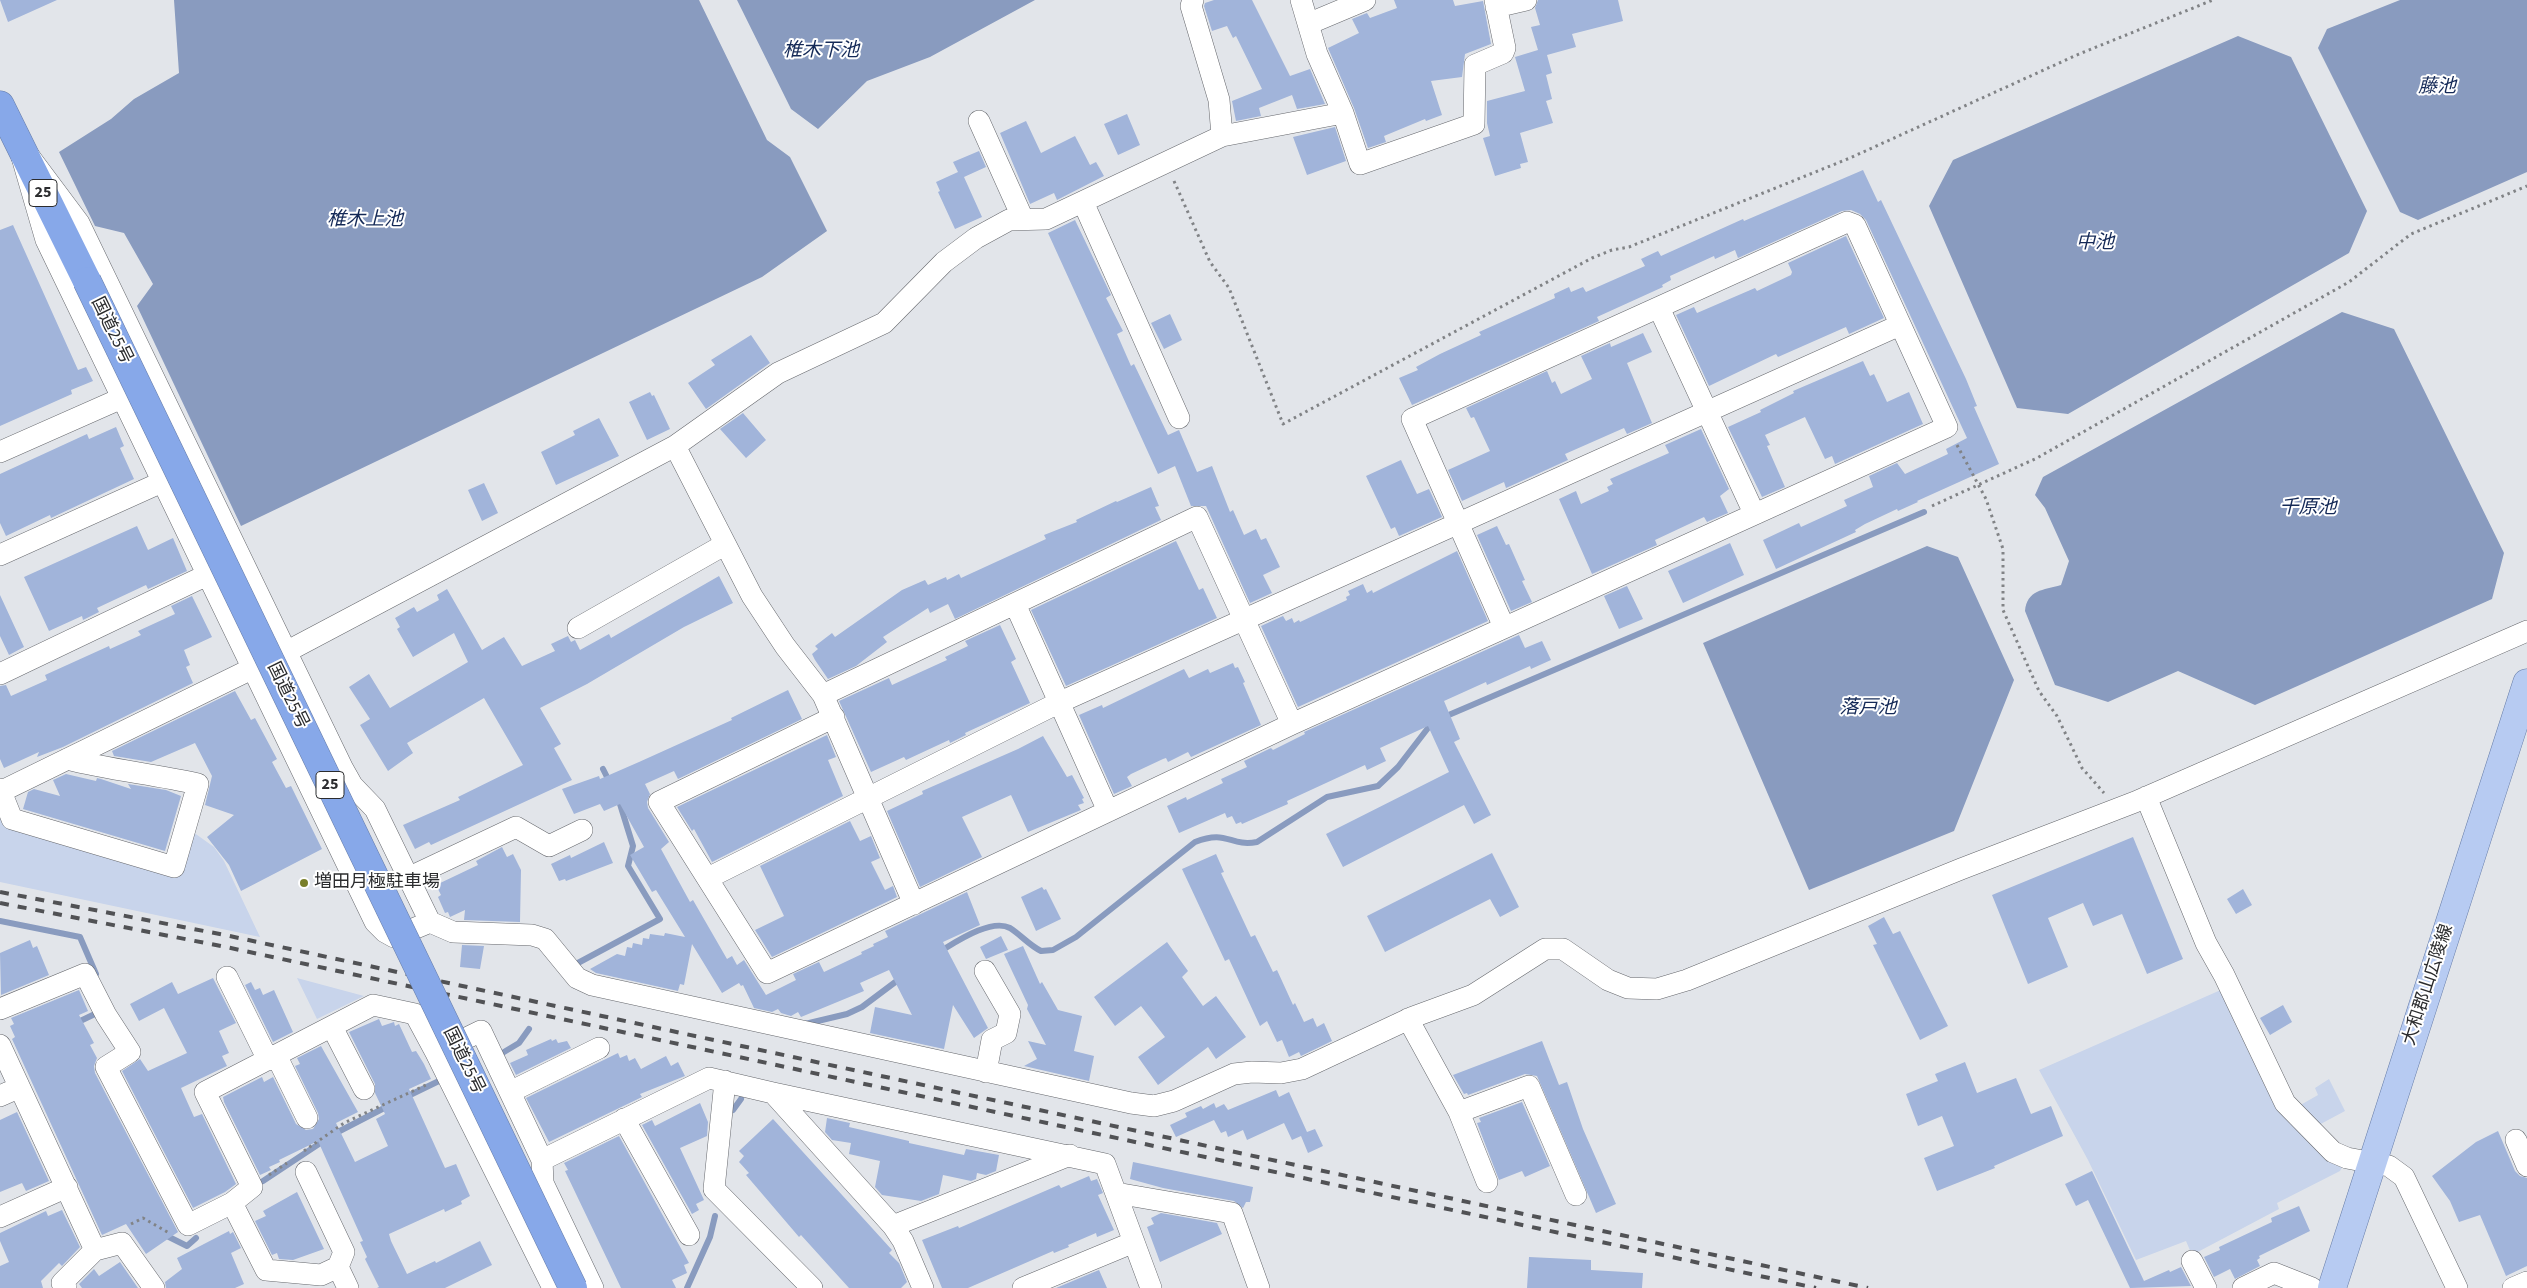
<!DOCTYPE html>
<html>
<head>
<meta charset="utf-8">
<style>
  body { margin:0 }
  canvas { display:block; background:#e2e5ea }
</style>
</head>
<body>
<canvas width="2527" height="1288"></canvas>
<script>
const ctx = document.querySelector('canvas').getContext('2d');
ctx.lineJoin = 'round';
function fillPath(path, color) {
  ctx.fillStyle = color;
  ctx.fill(path, 'evenodd');
}
function stroke(path, color, width, dash) {
  ctx.strokeStyle = color;
  ctx.lineWidth = width;
  ctx.lineCap = dash ? 'butt' : 'round';
  ctx.setLineDash(dash || []);
  ctx.stroke(path);
}
function write(font, color, halo, rows, align = 'center') {
  ctx.font = font + ' "Source Sans 3","Noto Sans JP",sans-serif';
  ctx.lineWidth = 4;
  ctx.setLineDash([]);
  ctx.textBaseline = 'middle';
  ctx.strokeStyle = halo;
  ctx.fillStyle = color;
  for (const [text, x, y, turn = 0] of rows) {
    ctx.save();
    ctx.translate(x, y);
    ctx.rotate((+turn || 0) * Math.PI / 180);
    ctx.textAlign = isNaN(turn) ? turn : align;
    if (halo) ctx.strokeText(text, 0, 0);
    ctx.fillText(text, 0, 0);
    ctx.restore();
  }
}
const green = new Path2D(`
  M0,806L177,875L193,832L214,847L224,861L260,937L0,882Z
  M297,978L364,996L317,1019Z
  M2223,989L2255,1050L2345,1161L2340,1171L2277,1203L2279,1209L2192,1255L2186,1241L2136,1260L2088,1160L2039,1070Z
  M2329,1079L2345,1111L2315,1127L2297,1107L2318,1095L2315,1088Z`);
const water = new Path2D(`
  M174,0H699L767,140L790,157L827,231L762,277L241,526L137,306L153,284L124,233L95,226L59,152L111,119L134,99L179,73Z
  M737,0H1035L930,57L867,81L818,129L791,109Z
  M2400,0H2527V172L2418,220L2400,212L2318,48L2327,29Z
  M2238,36L2291,57L2367,211L2349,253L2068,414L2017,408L1929,206L1953,160Z
  M2342,312L2394,329L2504,553L2492,599L2255,705L2178,671L2108,702L2055,685L2025,611C2027,590 2043,590 2061,585L2069,561L2045,508L2035,495L2043,477Z
  M1927,546L1958,557L2014,680L1954,831L1809,890L1703,643Z`);
const stream = new Path2D(`
  M603,769L610,783
  M0,921L80,937L96,974
  M939,952C956,942 991,918 1010,928C1021,935 1029,945 1041,951L1053,950L1076,937L1195,842C1228,829 1229,847 1257,842L1327,797L1378,786L1398,767L1428,728L1444,717L1924,512
  M576,964L660,919L628,866L633,846L620,804
  M76,1023L97,1013
  M805,1024L847,1014L862,1007L902,977
  M504,1052L519,1043L529,1029
  M406,1097L441,1080
  M733,1110L741,1099
  M263,1181L334,1134L390,1105
  M163,1234L187,1246L196,1238
  M687,1288L710,1237L715,1216`);
const building = new Path2D(`
  M0,0H57L8,22Z
  M1214,0H1252L1290,76L1310,69L1325,104L1297,109L1292,95L1259,108L1261,116L1236,121L1232,101L1262,89L1236,36L1233,38L1227,26L1212,31L1204,6L1205,3Z
  M1394,0H1453L1455,6L1483,1L1491,44L1465,54L1462,77L1431,81L1442,115L1426,121L1425,119L1384,136L1386,142L1368,148L1354,108L1328,48L1359,33L1352,19L1367,13L1370,18L1397,8Z
  M1538,0H1618L1623,21L1572,34L1576,47L1547,55L1552,73L1546,75L1552,99L1546,101L1553,123L1520,133L1528,162L1520,164L1521,168L1495,176L1483,138L1490,136L1487,123V101L1525,91L1515,57L1538,50L1531,27L1540,25L1535,8Z
  M1127,114L1140,145L1118,155L1104,124Z
  M1026,121L1041,153L1075,136L1090,165L1096,162L1104,176L1057,200L1054,193L1030,204L1000,133Z
  M1335,127L1346,161L1307,175L1293,137Z
  M979,151L986,167L964,177L982,217L955,229L938,192L940,191L936,182L958,172L953,162Z
  M1863,170L1878,202L1881,200L1966,379L1977,406L1974,407L1999,464L1917,501L1918,502L1898,511L1897,509L1865,524L1855,530L1856,532L1776,569L1763,540L1799,523L1801,527L1847,506L1844,500L1873,487L1869,476L1897,463L1905,474L1948,454L1946,449L1967,438L1866,220L1860,214L1851,210L1842,211L1738,258L1735,250L1715,259L1714,256L1670,276L1671,280L1662,285L1663,287L1597,317L1599,321L1412,405L1399,378L1418,370L1416,367L1440,354L1481,335L1479,332L1555,298L1554,294L1569,287L1571,292L1583,287L1586,292L1645,266L1641,259L1658,251L1661,256L1743,219L1744,221Z
  M1075,220L1111,295L1106,298L1123,331L1117,334L1131,366L1134,364L1168,435L1179,430L1197,472L1212,466L1230,512L1233,510L1244,535L1256,529L1261,540L1266,538L1280,567L1263,575L1272,593L1250,603L1206,506H1191L1175,466L1158,474L1048,233Z
  M13,225L78,370L86,367L93,381L71,390L72,394L0,426V230Z
  M1846,236L1884,318L1849,334L1846,327L1778,357L1776,354L1709,386L1676,315L1694,307L1697,313L1755,288L1757,291L1791,275L1792,272L1788,263Z
  M1170,314L1182,340L1164,349L1151,323Z
  M1643,333L1652,352L1627,363L1652,423L1627,434L1624,428L1565,454L1568,460L1535,475L1506,488L1504,482L1462,501L1448,470L1490,451L1474,417L1471,418L1466,408L1547,371L1552,383L1555,381L1561,394L1592,379L1581,356L1610,343L1611,347Z
  M751,335L770,363L706,409L688,383L715,365L711,360Z
  M1863,361L1870,376L1874,374L1887,402L1909,392L1923,424L1835,464L1832,456L1825,459L1805,417L1765,435L1770,445L1767,446L1785,487L1762,497L1728,427L1761,412L1760,410L1794,393L1793,391Z
  M650,392L652,396L654,395L670,429L647,440L629,402Z
  M743,413L766,440L746,458L720,429Z
  M599,418L619,456L556,485L541,452L575,435L573,431Z
  M116,427L124,446L120,448L134,479L51,518L50,515L6,536L0,523V474L87,434L89,439Z
  M1701,429L1729,489L1720,496L1728,513L1707,522L1704,517L1655,540L1657,545L1592,574L1559,499L1576,491L1581,504L1609,491L1607,487L1613,484L1610,479L1669,453L1665,445Z
  M1401,460L1417,494L1429,489L1442,517L1399,536L1395,527L1391,529L1366,476Z
  M484,483L498,513L482,521L468,490Z
  M1151,487L1159,506L1155,507L1161,520L955,619L948,604L930,613L928,608L883,637L887,642L856,666L828,679L815,660L812,654L818,649L815,646L832,633L835,637L902,590L925,580L928,585L946,577L947,580L959,574L961,578L1046,539L1044,535L1077,522L1076,520L1116,501L1117,502Z
  M137,526L148,550L173,538L187,571L148,589L146,585L97,608L99,612L83,620L82,616L49,631L24,577Z
  M1497,526L1506,545L1509,544L1525,580L1522,581L1532,602L1511,611L1477,535Z
  M1176,541L1199,590L1203,588L1217,618L1066,686L1031,610Z
  M1730,543L1744,575L1683,603L1668,571Z
  M1457,551L1488,621L1298,707L1261,626L1283,616L1286,621L1292,618L1294,623L1299,620L1300,622L1347,600L1346,597L1350,595L1348,591L1363,584L1367,593L1372,590L1373,593Z
  M719,576L733,603L684,627L587,684L540,708L561,744L554,748L572,780L431,845L429,842L415,849L403,825L460,800L458,797L523,765L484,698L407,743L413,753L388,771L360,725L370,719L349,687L369,674L390,708L468,662L454,633L413,657L397,629L400,627L395,618L414,607L417,612L439,600L437,595L447,589L482,650L504,637L522,666L555,651L551,644L568,636L571,642L575,640L580,650L609,634L611,638Z
  M1627,586L1643,619L1619,629L1604,596Z
  M0,595L24,647L9,655L0,636Z
  M192,596L212,637L184,650L190,665L186,667L193,683L63,747L37,757L39,752L4,768L0,759V686L6,685L11,696L47,680L45,675L109,646L110,649L141,635L138,631L175,614L171,606Z
  M1000,625L1016,659L1011,662L1030,703L965,733L966,735L950,743L949,740L906,760L904,757L871,772L839,701L889,678L892,685L947,660L945,657L968,646L965,641Z
  M1519,635L1525,648L1542,641L1551,660L1531,669L1530,666L1487,685L1486,682L1444,701L1460,739L1454,742L1491,815L1474,824L1464,805L1343,867L1326,834L1449,772L1428,726L1380,748L1386,761L1367,770L1365,765L1287,801L1288,804L1242,824L1241,822L1236,824L1232,816L1227,818L1225,813L1179,833L1167,806L1186,797L1187,800L1223,783L1221,779L1247,767L1244,761L1271,748L1273,750L1305,734L1304,732Z
  M1233,663L1235,668L1238,667L1245,682L1243,683L1261,725L1191,757L1188,752L1168,762L1166,758L1163,759L1131,774L1127,777L1132,786L1114,794L1079,715L1102,705L1103,708L1184,669L1189,678L1208,669L1210,673Z
  M788,690L802,719L678,779L674,771L645,784L650,794L647,802L648,808L669,842L661,849L690,902L693,900L727,959L732,956L737,965L744,960L766,995L796,980L793,974L819,962L824,972L862,954L861,952L874,946L873,944L888,937L885,931L967,892L980,925L943,942L988,1028L974,1038L953,1005L944,1049L870,1033L875,1007L912,1015L889,970L860,983L864,991L801,1017L798,1012L791,1016L781,1013L778,1009L772,1012L754,1008L743,985L741,986L739,983L722,993L692,944L684,985L680,984L678,991L596,973L590,969L617,954L625,956L627,947L632,948L633,943L642,945L643,938L649,939L650,934L664,936L665,933L685,937L656,890L652,892L630,855L644,847L620,804L604,811L600,804L574,814L562,789L599,776L600,779L639,762L732,720L731,718Z
  M235,691L251,720L255,718L277,759L272,762L286,788L291,786L322,849L241,891L229,865L207,837L234,815L205,805L212,776L195,743L151,762L114,756L112,751Z
  M827,735L836,757L828,760L843,796L712,862L694,829L692,831L677,807Z
  M1043,736L1067,777L1072,775L1084,798L1082,799L1084,803L1078,805L1081,810L1028,832L1011,795L962,817L982,857L920,887L887,811L923,794L922,791L1018,749Z
  M66,774L96,781L97,778L101,779L131,789L128,784L166,790L181,796L165,851L23,809L28,792L34,789L60,796L53,780Z
  M850,821L860,841L871,836L880,858L871,862L885,890L893,886L897,897L772,957L755,930L784,916L760,866Z
  M2133,837L2183,959L2147,974L2122,914L2093,926L2083,903L2048,918L2068,967L2028,984L1992,895Z
  M604,842L613,863L566,881L565,879L559,881L551,864L570,855L571,858Z
  M502,847L507,857L513,854L521,870L520,922L464,920L465,910L450,917L448,912L445,913L438,897L441,895L436,885L478,865L476,861Z
  M1492,853L1519,907L1500,917L1490,899L1385,952L1367,916Z
  M1216,854L1224,872L1221,873L1251,937L1255,935L1273,972L1277,970L1293,1005L1295,1003L1304,1022L1313,1018L1317,1027L1324,1023L1332,1041L1301,1056L1299,1052L1289,1057L1282,1040L1277,1042L1267,1021L1260,1026L1229,959L1225,961L1182,869Z
  M1042,887L1044,890L1046,889L1061,919L1036,931L1021,897Z
  M2243,889L2252,905L2236,914L2227,899Z
  M1884,917L1893,934L1900,931L1948,1026L1920,1040L1873,945L1877,944L1868,926Z
  M1001,936L1008,950L986,959L980,947Z
  M30,940L33,948L37,946L49,975L1,995L0,953Z
  M1167,942L1188,971L1182,977L1203,1006L1216,996L1246,1037L1216,1059L1208,1047L1158,1085L1138,1057L1165,1037L1141,1006L1115,1026L1094,997Z
  M462,945L484,946L480,969L460,967Z
  M1023,946L1040,984L1042,982L1058,1010L1082,1016L1074,1051L1094,1056L1089,1081L1024,1066L1037,1059L1028,1041L1046,1045L1027,1009L1028,1005L1004,954Z
  M213,978L236,1023L219,1031L229,1053L222,1056L227,1066L181,1088L194,1117L202,1114L236,1184L225,1192L193,1208L122,1071L140,1059L148,1071L187,1053L164,1008L139,1021L130,1004L172,982L178,994Z
  M251,982L255,990L260,988L263,995L274,990L293,1032L273,1042L245,985Z
  M79,990L88,1011L79,1015L94,1043L90,1045L97,1058L94,1066L95,1073L178,1232L146,1254L126,1224L102,1235L12,1039L15,1037L10,1026L14,1024L11,1018Z
  M2283,1005L2292,1022L2270,1035L2260,1018Z
  M379,1019L382,1026L394,1022L395,1026L399,1024L412,1052L416,1051L424,1064L431,1079L409,1089L445,1168L456,1164L470,1196L461,1201L462,1204L445,1212L444,1209L389,1234L391,1241L407,1274L435,1261L436,1263L480,1241L492,1265L445,1288H377L379,1287L365,1259L367,1257L360,1242L363,1241L318,1141L279,1160L280,1162L269,1167L271,1170L260,1175L224,1102L223,1097L262,1077L264,1082L273,1077L296,1124L306,1130L313,1129L319,1119L318,1113L295,1066L300,1064L297,1058L321,1046L358,1112L336,1123L355,1162L388,1146L376,1119L385,1114L375,1093V1084L349,1032Z
  M551,1039L552,1041L556,1039L558,1043L567,1041L571,1048L516,1075L510,1063L528,1055L526,1050Z
  M1542,1041L1559,1085L1567,1082L1583,1129L1616,1204L1596,1213L1537,1076L1525,1074L1468,1095L1467,1093L1464,1094L1453,1075Z
  M618,1053L620,1058L627,1055L629,1061L635,1058L641,1069L666,1056L671,1066L678,1062L685,1076L640,1094L642,1097L549,1142L526,1098Z
  M1965,1062L1977,1093L2016,1078L2031,1114L2051,1106L2063,1136L1994,1166L1995,1168L1937,1191L1924,1158L1954,1146L1942,1116L1918,1126L1906,1094L1938,1081L1935,1074Z
  M1276,1090L1279,1097L1289,1092L1307,1132L1315,1129L1323,1146L1308,1153L1301,1136L1292,1140L1284,1123L1247,1140L1243,1130L1228,1137L1226,1131L1221,1133L1214,1120L1176,1137L1170,1125L1187,1117L1185,1113L1201,1106L1203,1109L1214,1103L1216,1108L1224,1104L1228,1110Z
  M1522,1102L1550,1166L1525,1177L1522,1171L1499,1180L1477,1123L1481,1122L1479,1118Z
  M700,1103L708,1122L707,1136L680,1148L704,1200L696,1204L699,1210L692,1214L642,1125L652,1120L655,1126Z
  M17,1112L49,1181L26,1191L22,1183L0,1192V1120Z
  M827,1118L850,1123L849,1127L909,1141V1143L964,1155L966,1149L999,1155L996,1171L986,1175L977,1173L976,1179L971,1181L943,1175L939,1194L921,1201L882,1195L875,1187L880,1161L849,1154L851,1143L832,1140L825,1132Z
  M773,1119L892,1250L889,1253L899,1263L907,1282L901,1288H849L801,1235L799,1237L746,1175L749,1173L739,1162L744,1156L739,1151Z
  M2498,1131L2515,1171L2520,1176L2527,1178V1266L2506,1276L2480,1215L2459,1222L2450,1201L2432,1176L2476,1142Z
  M619,1136L689,1263L684,1265L687,1273L672,1280L676,1288H621L565,1171L568,1170L564,1163Z
  M1133,1162L1253,1187L1250,1202H1246L1243,1208L1234,1201L1163,1188L1130,1179Z
  M2092,1171L2144,1281L2169,1270L2170,1272L2181,1267L2191,1286L2130,1288L2088,1200L2076,1206L2065,1184Z
  M1089,1176L1091,1181L1097,1179L1103,1193L1098,1195L1114,1230L1097,1237L1096,1233L1068,1245L1069,1247L1054,1253L1053,1251L968,1288H942L922,1240L958,1226L959,1228L1059,1185L1061,1188Z
  M297,1192L324,1249L293,1260L279,1259L277,1253L272,1255L255,1221L266,1216L263,1211Z
  M2299,1206L2310,1231L2259,1256L2260,1258L2257,1260L2260,1266L2235,1279L2230,1269L2214,1277L2204,1257L2220,1250L2219,1247L2272,1222L2271,1218Z
  M62,1210L80,1247L62,1266L59,1263L41,1281L43,1288H0V1266L9,1262L0,1241V1233L46,1211L48,1216Z
  M1161,1213L1217,1223L1222,1234L1160,1262L1147,1227L1154,1224L1151,1218Z
  M229,1231L230,1234L233,1232L241,1248L231,1253L244,1284L235,1288H166L165,1282L182,1269L177,1258Z
  M1529,1257L1591,1260V1270L1643,1273L1642,1288H1527Z
  M120,1262L138,1288H82L79,1284L94,1269L99,1276Z
  M1099,1270L1107,1288H1056Z`);
const path = new Path2D(`
  M1174,181L1210,262L1229,288L1283,424L1592,258L1612,250L1629,247L1850,158L2079,54L2213,0
  M1957,445L1986,499L2003,549V610L2039,691L2057,716L2082,768L2104,793
  M1932,506L2037,458L2349,282L2411,234L2527,186
  M304,1151L344,1123L428,1084
  M269,1175L287,1163
  M131,1224L143,1218L169,1233`);
const minor = new Path2D(`
  M1301,0L1317,54L1343,113L1360,164L1474,124L1475,65L1503,53L1505,48L1495,0
  M1496,7L1526,0
  M1308,24L1365,0
  M979,121L1023,219
  M1222,136L1343,113
  M17,140L79,223L343,769L352,785L375,809L430,922L394,937L385,932L375,922L46,240Z
  M1083,202L1179,418
  M1659,308L1754,513
  M675,446L752,596L785,646L823,695L914,904
  M0,452L122,398
  M0,555L162,482
  M1015,604L1108,811
  M578,628L724,545
  M0,674L207,575
  M823,695L1197,517L1292,724
  M834,717L659,802L767,973L1292,724L1947,427L1855,225L1847,222L1412,419L1504,627
  M0,789L12,819L174,867L198,784C154,774 110,770 67,759
  M0,792L286,652L675,446L778,373L884,323L944,262L976,238L1009,220L1046,219L1222,136L1219,100L1191,6L1193,0
  M2146,797L2206,943L2224,975L2285,1103L2333,1152L2347,1158L2389,1166L2404,1177L2457,1288
  M408,878L516,827L549,846L582,830
  M708,878L1058,703L1900,325
  M430,922L453,932L532,935L545,939L577,978L592,985L1131,1103L1154,1106L1174,1101L1234,1074L1252,1072L1281,1073L1302,1069L1413,1017L1473,995L1545,949H1563L1608,980L1628,988L1657,989L1687,980L1961,869L2135,802L2527,631
  M985,971L1010,1014L1006,1033L992,1040L986,1072
  M227,977L268,1060
  M0,1009L85,974L106,1015L130,1052L106,1067L188,1225L232,1203L252,1187L205,1092L373,1005L415,1014L436,1053
  M1408,1019L1459,1112L1487,1182
  M332,1027L364,1089
  M0,1045L95,1250
  M276,1055L307,1118
  M725,1081L714,1189L812,1288
  M510,1092L599,1048
  M773,1093L893,1226L903,1241L923,1288
  M0,1096L18,1088
  M1459,1112L1529,1086L1576,1195
  M624,1119L689,1235
  M2516,1140L2527,1166
  M542,1160L709,1078L773,1093L1105,1164L1151,1288
  M306,1172L344,1252L338,1267
  M1116,1193L1232,1213L1259,1288
  M232,1203L266,1270L321,1275L338,1267L348,1288
  M0,1217L67,1187
  M893,1226L1070,1155
  M2192,1261L2206,1288
  M66,1288L62,1283L95,1250L122,1243L154,1288
  M553,1288L436,1053L481,1031L542,1160L543,1183L593,1288
  M1023,1288L1134,1242
  M2243,1288L2274,1273L2312,1288
  M2513,1288L2527,1282`);
const major = new Path2D(`
  M2332,1288L2527,683`);
const highway = new Path2D(`
  M0,105L87,281`);
const rail = new Path2D(`
  M0,892L225,935L1868,1288
  M0,903L226,947L1816,1288`);
const highwayBridge = new Path2D(`
  M87,281L573,1288`);
const markers = [
  [304,883,5,"#797f2a"]
];
const shields = [
  [43,193,28],
  [330,785,28]
];
const shieldNames = [
  ["25",43,193],
  ["25",330,785]
];
const streetNames = [
  ["国道25号",111,331,64],
  ["国道25号",287,696,64],
  ["大和郡山広陵線",2429,985,-72],
  ["国道25号",463,1061,64]
];
const poiNames = [
  ["増田月極駐車場",314,883]
];
const waterNames = [
  ["椎木下池",821,52],
  ["藤池",2437,88],
  ["椎木上池",365,221],
  ["中池",2095,244],
  ["千原池",2308,509],
  ["落戸池",1868,709]
];
fillPath(green, '#c8d4eb');
fillPath(water, '#899bbf');
stroke(stream, '#899bbf', 6);
fillPath(building, '#a1b4da');
stroke(minor, '#66686d', 22);
stroke(major, '#677da8', 29);
stroke(highway, '#677da8', 29);
stroke(path, '#818386', 3, [2.5, 4]);
stroke(minor, '#fff', 21);
stroke(major, '#b7cbf2', 28);
stroke(highway, '#87a8e9', 28);
stroke(rail, '#515255', 4, [9, 9]);
stroke(highwayBridge, '#677da8', 29, []);
stroke(highwayBridge, '#87a8e9', 28);
for (const [x, y, r, color] of markers) {
  const dot = new Path2D();
  dot.arc(x, y, r, 0, 2 * Math.PI);
  ctx.fillStyle = color;
  ctx.fill(dot);
  stroke(dot, '#fff', 2);
}
for (const [x, y, w] of shields) {
  const box = new Path2D();
  box.roundRect(x - w / 2, y - 13.5, w, 27, 4);
  ctx.fillStyle = '#fff';
  ctx.fill(box);
  stroke(box, '#2b2c2e', 1);
}
write('bold 16px', '#2b2c2e', null, shieldNames);
write('18px', '#2b2c2e', '#fff', streetNames);
write('18px', '#2b2c2e', '#fff', poiNames, 'left');
write('italic 19px', '#142957', '#fff', waterNames);
</script>
</body>
</html>
